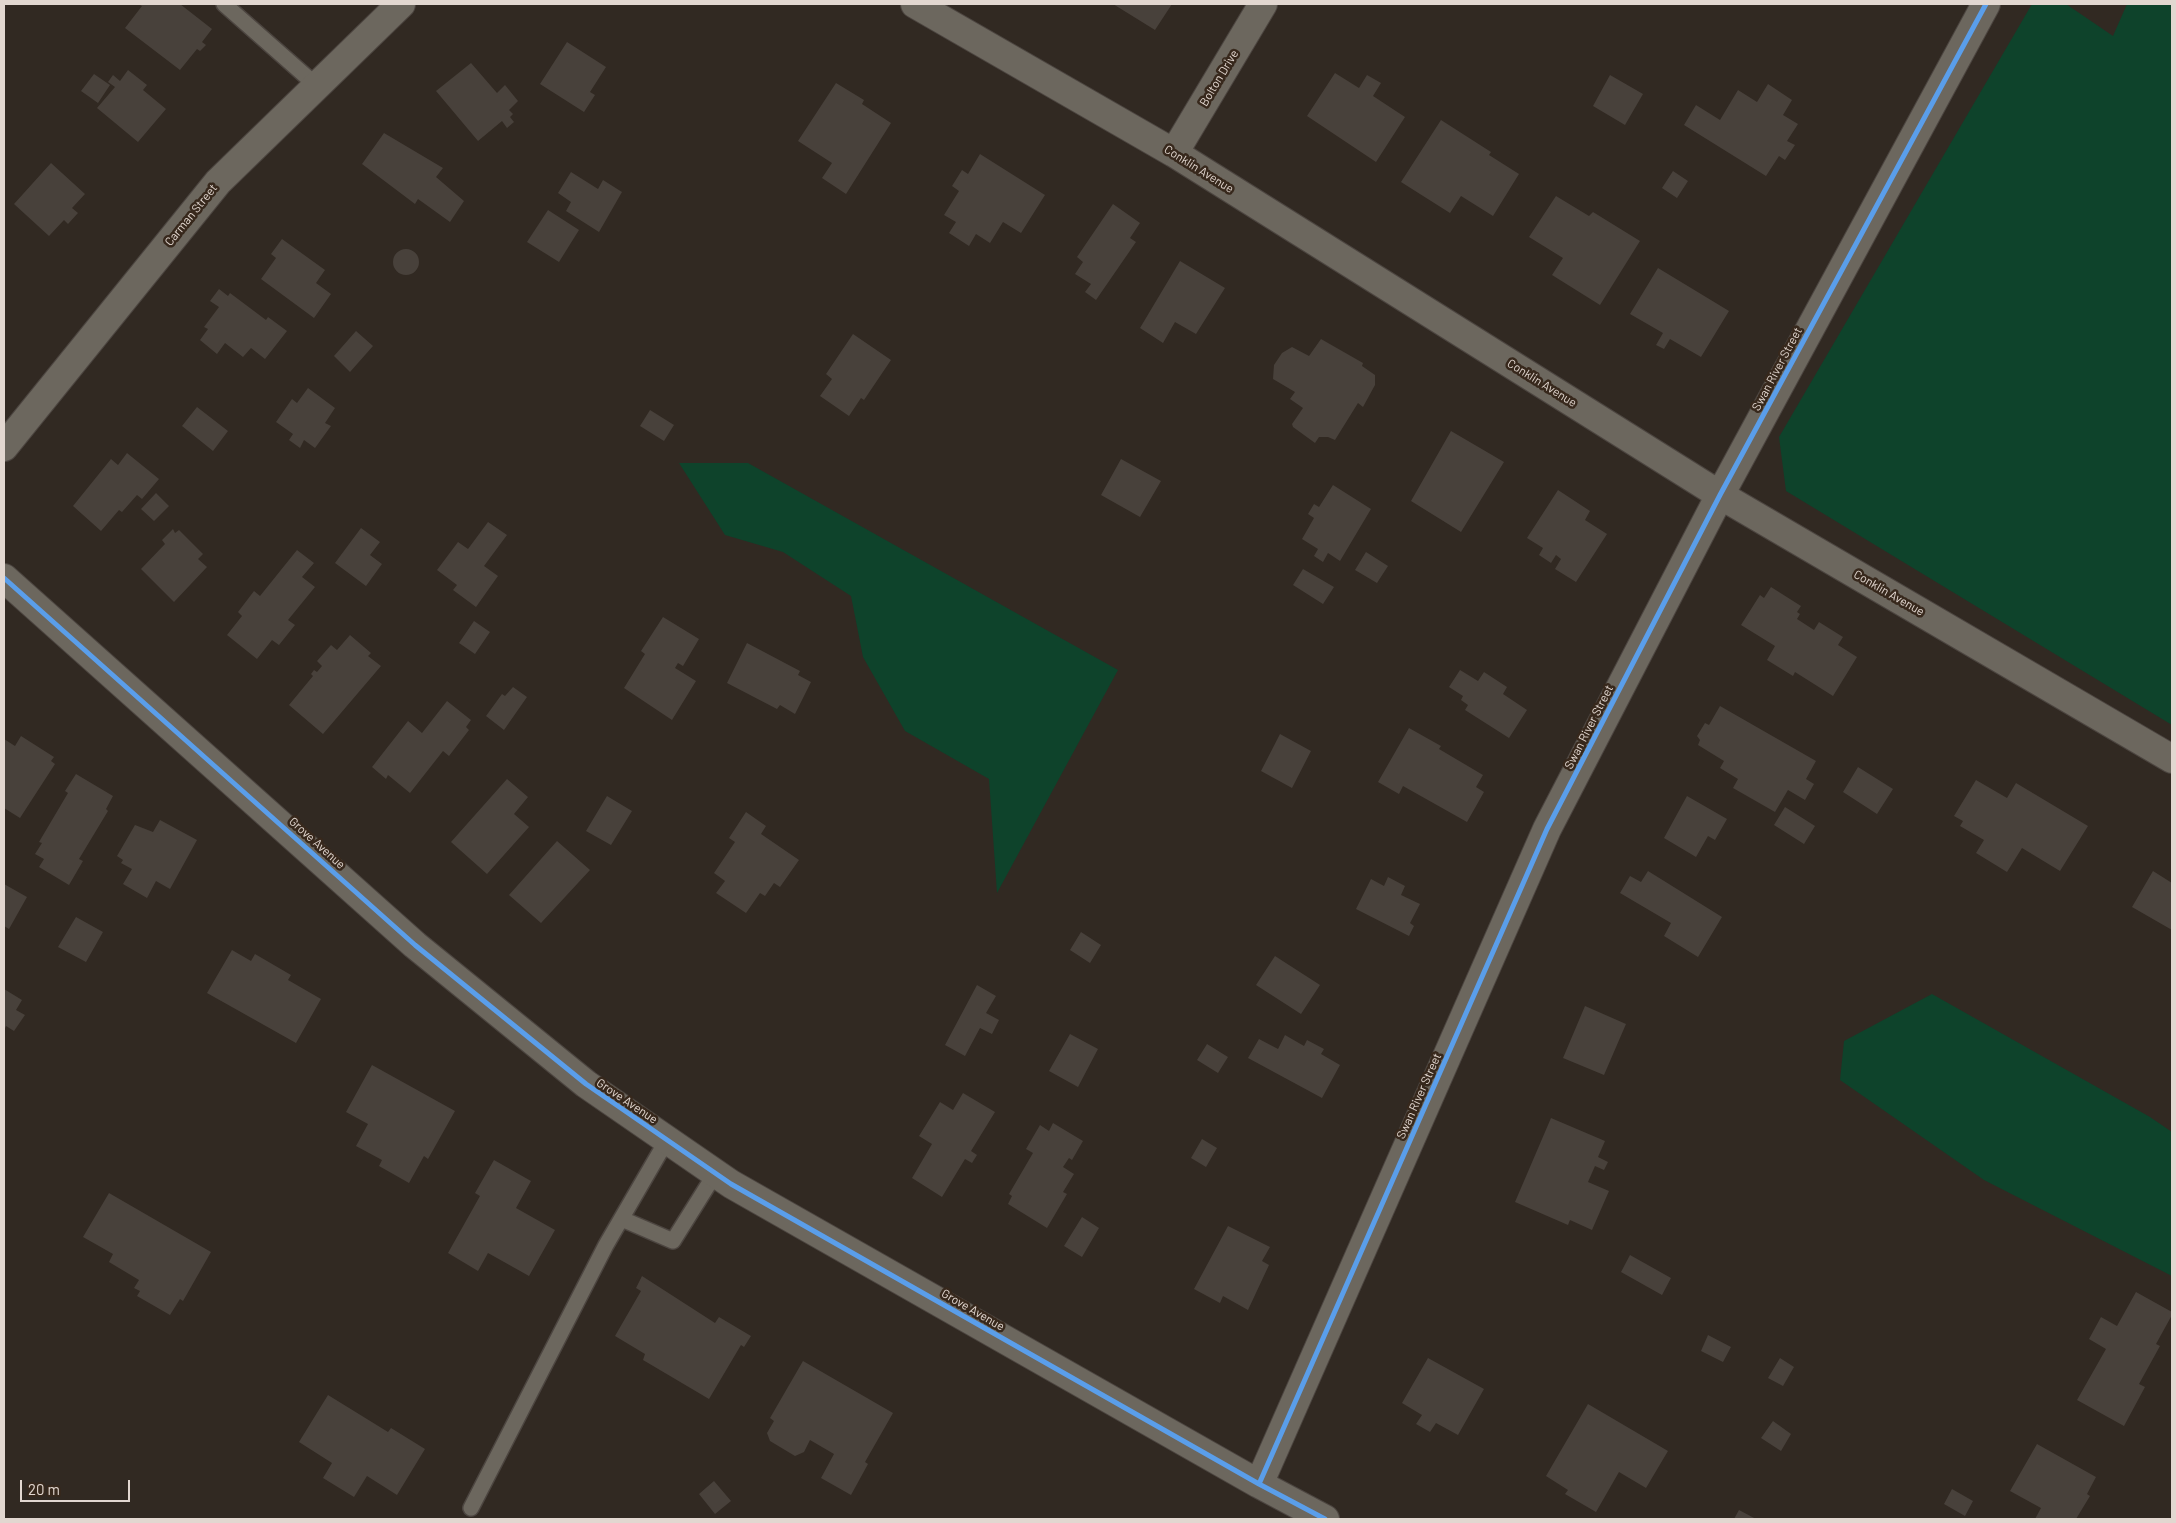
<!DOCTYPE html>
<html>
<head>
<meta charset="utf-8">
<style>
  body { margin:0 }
  #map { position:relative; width:2176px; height:1523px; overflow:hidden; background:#312922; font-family:Barlow,sans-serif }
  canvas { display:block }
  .frame { position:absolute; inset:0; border:5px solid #e2d7d0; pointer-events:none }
  .scale { position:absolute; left:20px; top:1480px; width:110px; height:22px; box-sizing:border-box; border:2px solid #e2d7d0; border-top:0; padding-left:6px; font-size:15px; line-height:18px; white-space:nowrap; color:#e2d7d0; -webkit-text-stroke:4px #37281c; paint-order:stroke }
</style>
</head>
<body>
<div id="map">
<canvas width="2176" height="1523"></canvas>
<div class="frame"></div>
<div class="scale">20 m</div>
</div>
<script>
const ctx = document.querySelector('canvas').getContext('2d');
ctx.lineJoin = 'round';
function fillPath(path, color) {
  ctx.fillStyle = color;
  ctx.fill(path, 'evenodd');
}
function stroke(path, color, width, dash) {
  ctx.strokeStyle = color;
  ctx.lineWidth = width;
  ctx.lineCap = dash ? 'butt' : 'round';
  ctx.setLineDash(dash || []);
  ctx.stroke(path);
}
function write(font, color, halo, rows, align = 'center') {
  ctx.font = font + ' Barlow,sans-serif';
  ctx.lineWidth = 5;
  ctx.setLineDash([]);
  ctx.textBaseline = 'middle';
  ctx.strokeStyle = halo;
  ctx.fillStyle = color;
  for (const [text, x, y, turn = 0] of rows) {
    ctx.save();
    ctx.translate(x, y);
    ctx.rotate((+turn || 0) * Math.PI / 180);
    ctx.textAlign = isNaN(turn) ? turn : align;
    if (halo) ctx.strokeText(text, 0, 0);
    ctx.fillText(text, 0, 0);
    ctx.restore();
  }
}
const green = new Path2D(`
  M2032,4H2066L2113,36L2127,4H2172V725L1786,491L1779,437Z
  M679,463H748L1118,670L997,893L989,779L905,731L863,657L851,596L783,552L725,535Z
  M1932,994L2150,1117L2172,1132V1276L1984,1180L1840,1080L1844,1041Z`);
const building = new Path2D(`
  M138,4H180L212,29L202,42L206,45L200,51L197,49L180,70L125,28L142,6Z
  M1113,4H1172L1155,30Z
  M567,42L606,67L590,92L595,95L584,112L540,84Z
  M471,63L497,93L505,85L518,101L509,110L513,114L510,117L514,122L507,128L502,121L478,141L436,91Z
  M128,70L147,85L143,90L166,109L138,142L97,108L115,87L108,82L113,75L120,81Z
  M1335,73L1359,88L1367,75L1381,83L1373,96L1405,117L1376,162L1307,116Z
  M94,74L110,85L98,103L81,91Z
  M1610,75L1643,94L1625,125L1593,106Z
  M836,83L864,100L862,104L891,123L846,194L822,178L832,163L798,141Z
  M1768,84L1792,100L1783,115L1798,124L1787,141L1795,145L1785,160L1779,156L1766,176L1684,125L1696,105L1720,120L1738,90L1757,102Z
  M1441,120L1491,152L1489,155L1519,174L1493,216L1461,196L1450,213L1401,182Z
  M384,133L443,168L436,177L464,201L450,222L418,199L415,204L362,164Z
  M980,154L1045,195L1021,233L1003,222L990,243L976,234L969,246L949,233L956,222L944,215L959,191L952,186L962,170L968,174Z
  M51,163L85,194L72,208L78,213L68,224L64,220L49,236L14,204Z
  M1673,171L1688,181L1677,198L1662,188Z
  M571,172L598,189L603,180L622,192L599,232L566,211L571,202L558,193Z
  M1556,196L1589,216L1593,212L1640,241L1600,305L1552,275L1563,258L1529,237Z
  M1113,204L1140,223L1130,238L1136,242L1096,300L1085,292L1091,284L1075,274L1083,262L1077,257Z
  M548,210L579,230L559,262L527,242Z
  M282,239L325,270L316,283L331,294L314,318L261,279L276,258L271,254Z
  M393 262a13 13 0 1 1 26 0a13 13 0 1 1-26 0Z
  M1180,261L1225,288L1196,334L1175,322L1163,343L1140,328Z
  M1658,268L1729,311L1701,357L1670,339L1664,349L1656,345L1663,333L1630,314Z
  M219,289L228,296L230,293L266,320L268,317L287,331L265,359L251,348L243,357L225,343L217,354L200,340L208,329L204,327L219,307L210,301Z
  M356,331L373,346L350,372L334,356Z
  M853,334L891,360L864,400L861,398L849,416L820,396L832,379L826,374Z
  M1321,339L1363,363L1362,366L1375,375V385L1363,407L1358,403L1335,440L1328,437H1319L1315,443L1293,427L1292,424L1303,408L1290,399L1295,392L1273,379L1274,365L1282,353L1292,347L1309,356Z
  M308,388L335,408L325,423L331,426L315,448L304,440L300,448L289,440L293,434L276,422L292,399L297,403Z
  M197,407L228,431L213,451L182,426Z
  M650,410L674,425L664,441L640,426Z
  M1451,431L1504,462L1461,532L1411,501Z
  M127,453L159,479L142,499L137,495L122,512L119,510L101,531L73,506L111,459L118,465Z
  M1121,459L1161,481L1140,517L1101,495Z
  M1333,485L1371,509L1340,561L1328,553L1323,562L1314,556L1318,549L1302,539L1314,518L1308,514L1314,504L1319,507Z
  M1558,490L1590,511L1585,520L1607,534L1576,582L1555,569L1561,559L1556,555L1551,563L1539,555L1543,548L1527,538Z
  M156,493L169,506L154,521L141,509Z
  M488,522L507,535L484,566L498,576L476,607L453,590L457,585L437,570L458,542L468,549Z
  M361,528L380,542L370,555L382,564L366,586L335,563Z
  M173,529L175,533L179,530L203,554L198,559L207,567L174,602L141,569L165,544L162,540Z
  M297,550L314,563L302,577L315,587L288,620L295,625L279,645L272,640L257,659L227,635L242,616L238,612L254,591L260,596Z
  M1366,552L1388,566L1377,583L1355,570Z
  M1303,569L1334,587L1323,604L1293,585Z
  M1771,587L1801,606L1797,612L1800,614L1797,619L1814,630L1819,622L1843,637L1838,645L1857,657L1833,696L1795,672L1793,676L1767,660L1775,646L1741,625L1760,595L1764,598Z
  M663,617L699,639L683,666L678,663L675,668L696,681L672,720L624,688L645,654L641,651Z
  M474,621L490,632L475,654L459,643Z
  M350,635L371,653L368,656L381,666L323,734L289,705L313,676L311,674L314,670L317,672L322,666L317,661L331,645L337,650Z
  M747,643L800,671L798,675L811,682L795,714L780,705L777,709L727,683Z
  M1460,670L1478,681L1484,672L1507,687L1503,694L1527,710L1509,738L1465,710L1468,705L1461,700L1463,696L1449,687Z
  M513,687L527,697L504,730L486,716L502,694L505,696Z
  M447,701L471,720L466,727L469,730L449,756L443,751L410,793L388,775L386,779L372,767L408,721L422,733Z
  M1720,706L1816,761L1806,779L1814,784L1805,800L1788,790L1775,812L1733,788L1738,779L1720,768L1724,761L1698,745L1700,740L1697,736L1705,723L1709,725Z
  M1409,728L1441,746L1439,749L1483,775L1476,787L1484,792L1467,822L1403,786L1399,794L1378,782Z
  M1280,734L1311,751L1292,788L1261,771Z
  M21,736L54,757L51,761L55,764L20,818L4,808V739L15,746Z
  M1858,767L1893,789L1877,814L1843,792Z
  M76,774L113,796L106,809L108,811L79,859L83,861L69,885L39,867L44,859L35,854L42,843L39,842L68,793L65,791Z
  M507,779L528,797L514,814L529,827L487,874L451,842Z
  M1976,780L2007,798L2016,783L2088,826L2060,871L2022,848L2007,872L1976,853L1984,840L1960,826L1963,821L1954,816Z
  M607,796L632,811L611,845L586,831Z
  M1687,796L1727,819L1715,840L1708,836L1696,857L1664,838Z
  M1785,807L1815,826L1804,844L1774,825Z
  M746,812L766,826L761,834L799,860L780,887L774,883L765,896L760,893L746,913L716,893L725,881L714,873L735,842L729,838Z
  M160,820L197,840L170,889L156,881L147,898L123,884L132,869L121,863L123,860L117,856L135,825L153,832Z
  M557,841L590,870L541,923L509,895Z
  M1648,871L1722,917L1698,957L1664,936L1671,923L1620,893L1630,876L1641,882Z
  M2153,871L2172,883V930L2132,907Z
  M1388,877L1405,886L1401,895L1420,904L1410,923L1414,926L1409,936L1356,909L1371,879L1384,886Z
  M4,884L27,897L9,929L4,926Z
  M76,917L103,932L86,962L58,947Z
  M1081,932L1101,945L1090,963L1070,950Z
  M232,950L251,961L255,954L291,975L288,980L321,999L296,1043L207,993Z
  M1275,956L1320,985L1301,1014L1256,985Z
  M977,985L996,996L986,1013L999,1020L992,1034L980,1028L965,1056L945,1045Z
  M4,989L22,1000L16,1010L25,1015L14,1031L6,1026L4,1031Z
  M1585,1006L1626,1024L1604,1075L1563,1058Z
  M1070,1034L1098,1049L1078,1087L1049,1071Z
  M1285,1035L1304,1046L1307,1040L1324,1049L1321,1054L1340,1065L1322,1098L1248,1058L1259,1039L1278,1049Z
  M1207,1044L1228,1057L1218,1073L1197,1060Z
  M372,1065L455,1111L428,1159L424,1156L409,1183L379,1166L382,1160L356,1146L368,1124L346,1112Z
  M963,1093L995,1112L971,1151L977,1155L972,1163L965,1159L942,1197L912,1178L932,1144L919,1136L940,1102L953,1110Z
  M1551,1118L1605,1141L1598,1157L1608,1162L1604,1170L1595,1166L1588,1182L1609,1191L1592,1230L1570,1220L1568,1225L1515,1202Z
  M1053,1123L1083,1141L1072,1160L1069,1158L1063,1167L1074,1174L1063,1192L1067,1194L1047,1228L1008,1204L1012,1196L1009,1194L1033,1153L1026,1149L1040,1125L1049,1131Z
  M1202,1139L1217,1148L1206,1167L1191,1158Z
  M494,1160L531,1181L516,1208L555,1230L529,1276L488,1253L478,1271L448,1253L480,1196L475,1193Z
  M109,1193L211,1252L183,1301L180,1299L170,1315L137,1296L140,1291L134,1288L139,1280L109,1262L113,1254L83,1237Z
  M1082,1217L1099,1228L1082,1257L1064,1246Z
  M1228,1226L1270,1247L1262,1261L1269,1265L1248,1310L1223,1296L1220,1303L1194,1289Z
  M1630,1255L1671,1278L1662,1295L1621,1272Z
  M642,1276L715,1323L719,1317L751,1336L744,1347L741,1345L709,1399L643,1360L645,1354L615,1336L641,1291L636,1288Z
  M2136,1292L2172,1312V1315L2156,1344L2160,1346L2139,1384L2145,1387L2124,1426L2077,1400L2106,1349L2089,1339L2101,1317L2117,1326Z
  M1708,1335L1731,1347L1723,1362L1701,1351Z
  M1428,1358L1484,1389L1458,1435L1436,1423L1430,1432L1416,1424L1422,1415L1402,1403Z
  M1780,1358L1794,1367L1783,1386L1768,1378Z
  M803,1361L893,1413L865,1462L868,1464L851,1495L821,1478L834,1454L810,1440L804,1452L795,1456L770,1441L767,1433L774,1421L770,1418Z
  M328,1395L388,1432L391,1428L425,1449L397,1495L367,1476L354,1497L323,1478L332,1463L299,1442Z
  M1588,1404L1668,1451L1646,1488L1619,1472L1596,1512L1565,1494L1568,1490L1546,1476Z
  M1773,1421L1791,1434L1781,1451L1761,1438Z
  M2037,1444L2096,1477L2087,1494L2090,1496L2076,1519H2035L2041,1508L2010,1491Z
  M714,1481L731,1501L715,1514L699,1494Z
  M1952,1489L1973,1501L1965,1516L1944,1504Z
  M1739,1510L1756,1519H1734Z`);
const service = new Path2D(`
  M224,4L317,86
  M622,1219L673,1241L715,1174
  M471,1508L606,1245L667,1140`);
const minor = new Path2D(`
  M915,4L1174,153L1720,495L2172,759
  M1174,153L1263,4
  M4,447L218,182L401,4
  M4,578L415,945L586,1084L731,1184L1259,1484L1325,1519
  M1259,1484L1547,829L1720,495L1986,4`);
const cycleway = new Path2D(`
  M4,578L415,945L586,1084L731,1184L1259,1484L1325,1519
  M1259,1484L1547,829L1720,495L1986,4`);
const streetNames = [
  ["Bolton Drive",1219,78,-59],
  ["Conklin Avenue",1199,169,32],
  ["Carman Street",191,215,-51],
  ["Swan River Street",1777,369,-62],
  ["Conklin Avenue",1542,383,32],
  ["Conklin Avenue",1889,593,30],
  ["Swan River Street",1589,727,-63],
  ["Grove Avenue",317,843,42],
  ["Swan River Street",1419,1096,-66],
  ["Grove Avenue",627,1101,34],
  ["Grove Avenue",973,1310,30]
];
fillPath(green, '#0e432b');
fillPath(building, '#48413b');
stroke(service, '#4c4540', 18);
stroke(minor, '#4c4540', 30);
stroke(service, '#6c675e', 15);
stroke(minor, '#6c675e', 28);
stroke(cycleway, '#5a9eea', 5);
write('12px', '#e2d7d0', '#37281c', streetNames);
</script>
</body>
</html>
